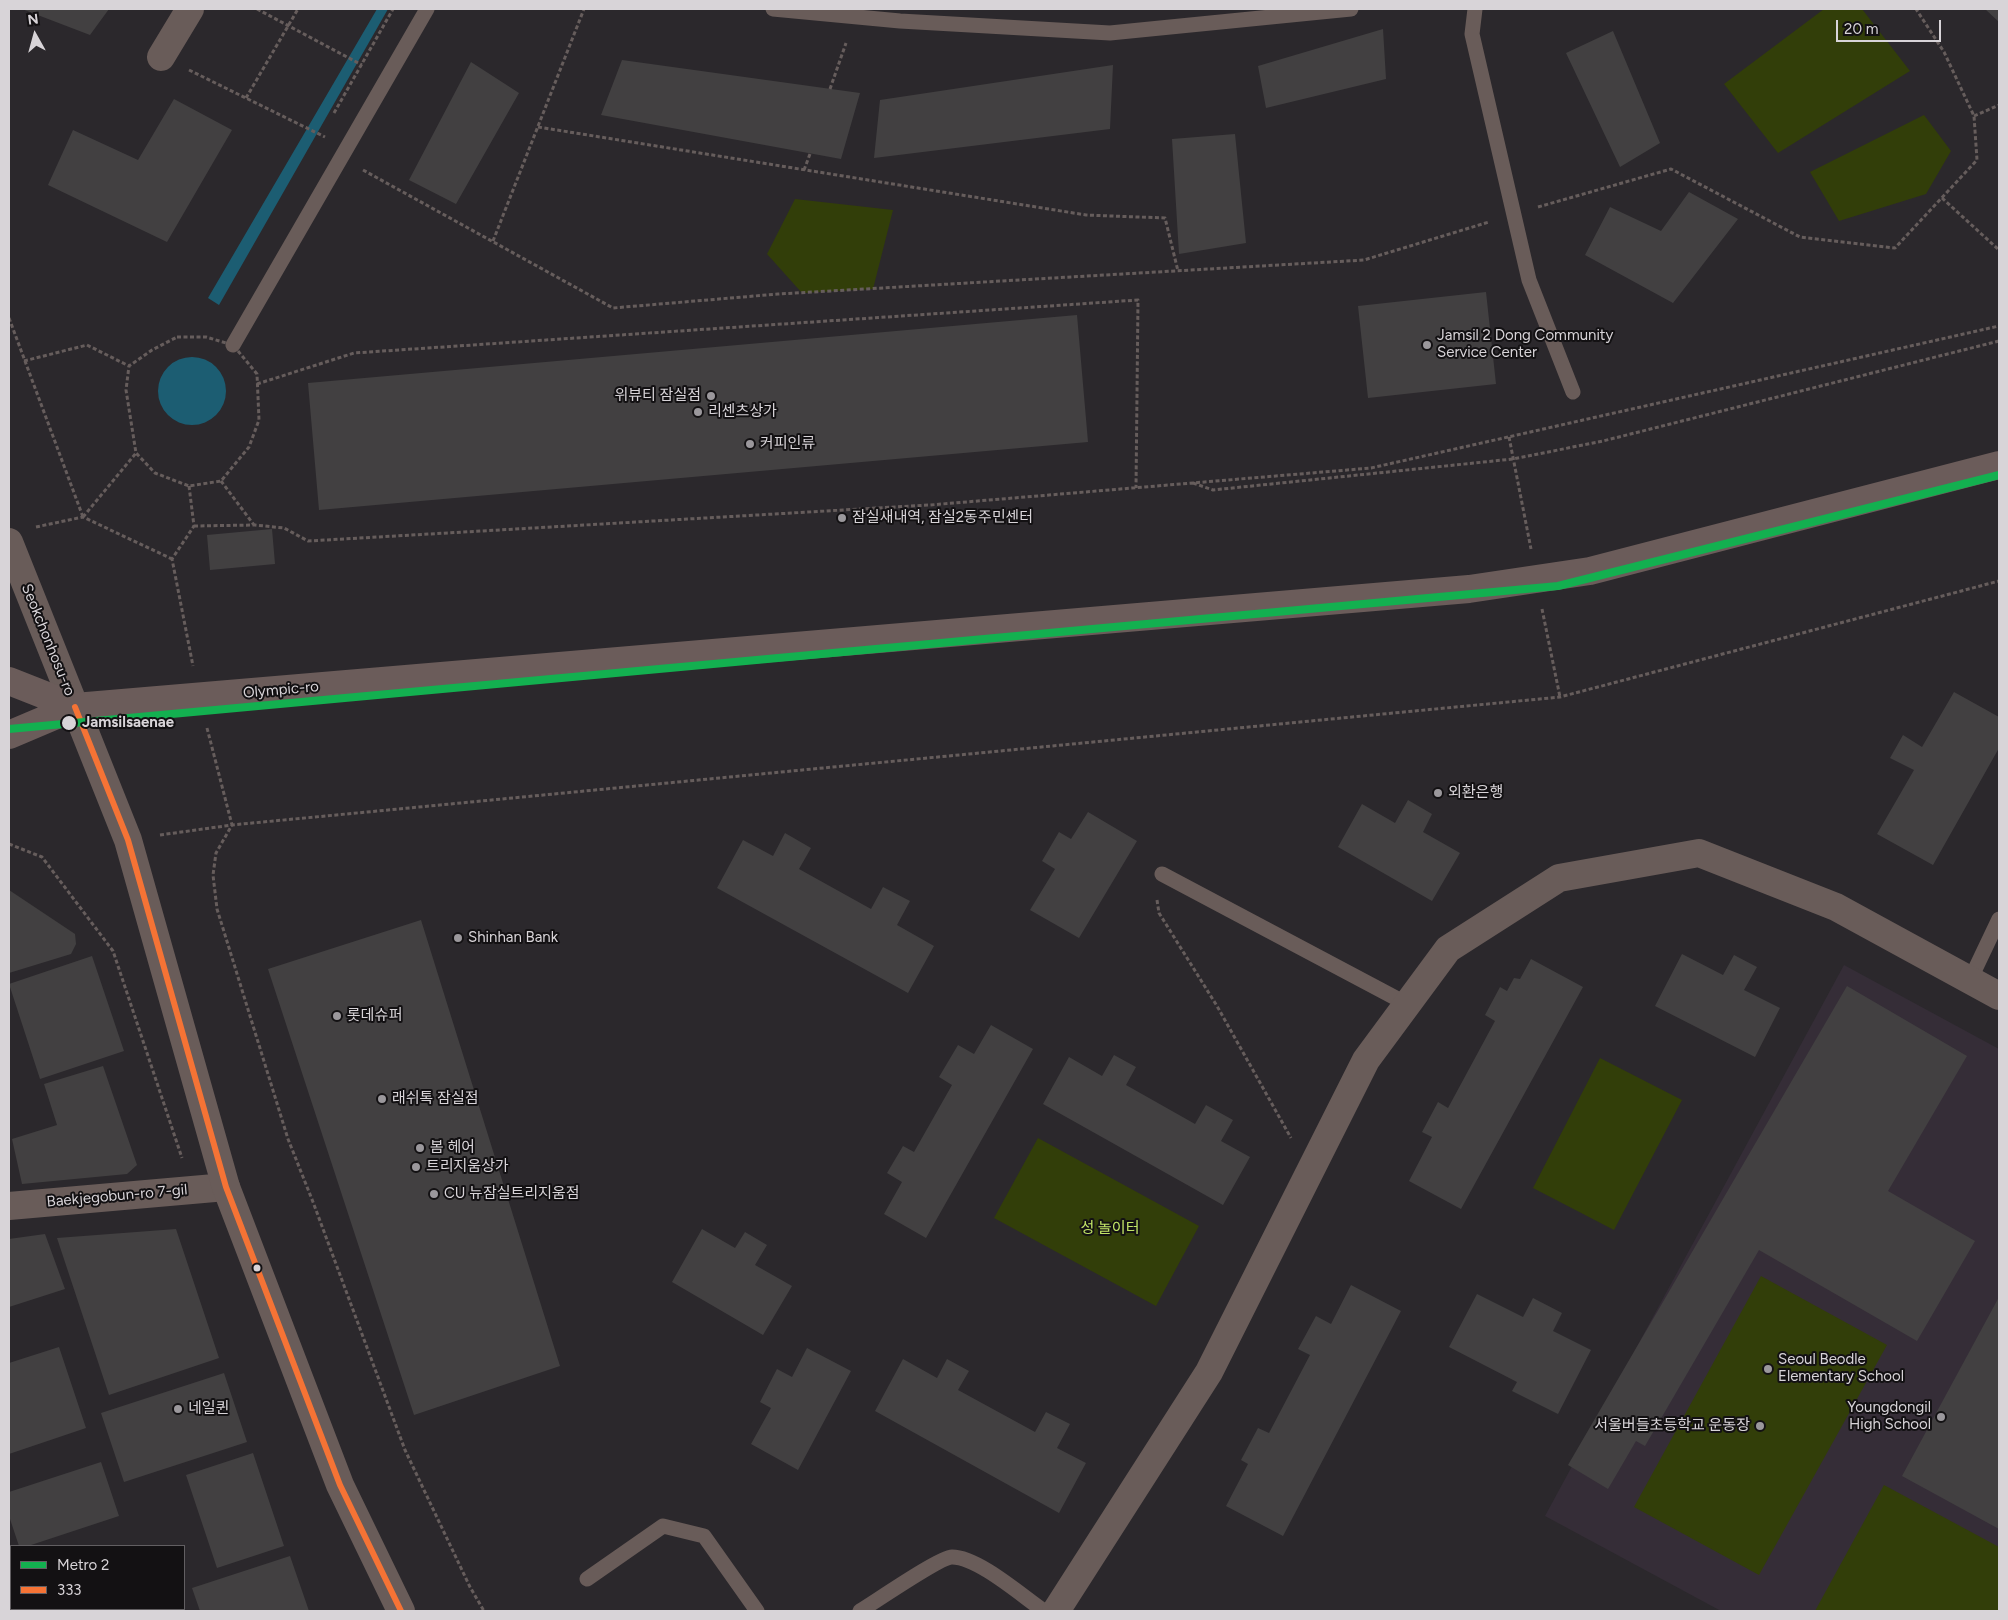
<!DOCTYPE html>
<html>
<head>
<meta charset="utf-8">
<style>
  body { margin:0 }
  #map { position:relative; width:2008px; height:1620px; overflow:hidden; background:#2b282c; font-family:Figtree,sans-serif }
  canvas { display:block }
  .frame { position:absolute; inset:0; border:10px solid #d8d4d8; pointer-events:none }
  .legend { position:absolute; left:10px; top:1545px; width:175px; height:65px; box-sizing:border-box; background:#131113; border:1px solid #625f62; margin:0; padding:6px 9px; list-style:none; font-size:15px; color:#d8d4d8 }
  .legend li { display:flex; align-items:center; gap:10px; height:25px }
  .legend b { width:25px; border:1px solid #625f62 }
  .north { position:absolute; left:10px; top:10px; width:50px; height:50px; -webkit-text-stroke:4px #131113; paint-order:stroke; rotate:353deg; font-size:14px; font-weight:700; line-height:20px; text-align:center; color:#d8d4d8 }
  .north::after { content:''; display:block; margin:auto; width:18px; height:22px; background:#d8d4d8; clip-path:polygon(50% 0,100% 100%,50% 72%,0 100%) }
  .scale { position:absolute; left:1836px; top:20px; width:105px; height:22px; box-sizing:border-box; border:2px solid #d8d4d8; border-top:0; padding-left:6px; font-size:15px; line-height:18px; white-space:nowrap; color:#d8d4d8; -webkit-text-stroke:4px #131113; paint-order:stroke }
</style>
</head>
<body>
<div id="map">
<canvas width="2008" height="1620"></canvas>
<div class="frame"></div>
<ul class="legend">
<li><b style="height:6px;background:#13b050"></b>Metro 2</li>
<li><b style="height:6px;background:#f57335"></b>333</li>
</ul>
<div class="north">N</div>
<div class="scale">20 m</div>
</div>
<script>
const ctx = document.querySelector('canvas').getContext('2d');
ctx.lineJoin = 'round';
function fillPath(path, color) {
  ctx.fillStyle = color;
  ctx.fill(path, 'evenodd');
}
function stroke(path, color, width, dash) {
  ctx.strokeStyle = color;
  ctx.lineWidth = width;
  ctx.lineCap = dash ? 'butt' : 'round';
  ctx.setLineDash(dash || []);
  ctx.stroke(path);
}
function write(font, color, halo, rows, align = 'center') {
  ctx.font = font + ' Figtree,"Noto Sans KR",sans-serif';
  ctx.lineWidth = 4;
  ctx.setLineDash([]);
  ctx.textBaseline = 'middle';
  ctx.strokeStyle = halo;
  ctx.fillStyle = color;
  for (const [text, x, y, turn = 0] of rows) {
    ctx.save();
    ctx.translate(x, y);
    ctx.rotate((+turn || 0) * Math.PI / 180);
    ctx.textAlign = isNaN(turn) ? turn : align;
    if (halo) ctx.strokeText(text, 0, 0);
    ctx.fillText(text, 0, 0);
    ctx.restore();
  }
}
const built = new Path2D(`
  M1844,965L1999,1049V1611H1721L1545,1516Z`);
const green = new Path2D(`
  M1824,9H1862L1910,71L1778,153L1724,84Z
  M1924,115L1951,151L1926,194L1839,221L1810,172Z
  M795,199L893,210L873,289L802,293L767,254Z
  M1600,1058L1682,1100L1614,1230L1533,1188Z
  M1038,1138L1199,1226L1156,1306L994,1218Z
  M1761,1276L1887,1345L1759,1575L1634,1507Z
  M1884,1485L1999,1547V1611H1815Z`);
const water = new Path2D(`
  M377,9H388L219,305L208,298Z
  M158 391a34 34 0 1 1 68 0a34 34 0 1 1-68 0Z`);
const building = new Path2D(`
  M22,9H109L90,35Z
  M1985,9H1999V22Z
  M1383,29L1386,79L1266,108L1258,66Z
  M1613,31L1660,143L1620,167L1566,53Z
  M622,60L860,93L841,159L601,115Z
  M471,62L519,93L456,204L409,180Z
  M1113,65L1110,129L874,158L880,100Z
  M174,99L232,130L167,242L48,185L73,130L138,160Z
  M1235,134L1246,243L1179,254L1172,139Z
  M1689,192L1738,219L1673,303L1585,255L1610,207L1661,231Z
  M1486,292L1496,384L1368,398L1358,306Z
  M1077,315L1088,442L319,510L308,383Z
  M272,529L275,564L210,570L207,535Z
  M1954,692L1999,717V748L1933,865L1877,834L1914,770L1890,758L1903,735L1922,747Z
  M1408,800L1432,814L1423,832L1460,853L1432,901L1338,847L1362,804L1395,823Z
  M1088,812L1137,841L1079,938L1030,910L1055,869L1042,861L1059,832L1071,839Z
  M785,833L811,848L799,869L871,909L883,887L910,901L897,925L934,946L908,993L717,888L743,840L773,856Z
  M9,890L75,934L76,944L71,954L9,973Z
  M421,920L560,1366L414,1415L268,969Z
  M1682,954L1723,975L1734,955L1757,967L1744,990L1780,1008L1755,1057L1655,1006Z
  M92,956L124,1051L40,1079L9,984Z
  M1531,959L1583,987L1461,1209L1409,1181L1432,1137L1422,1132L1438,1102L1448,1108L1495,1021L1485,1015L1500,987L1507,991L1514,978L1520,979Z
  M1847,986L1967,1056L1888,1191L1975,1241L1917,1341L1759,1250L1645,1446L1636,1441L1608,1489L1568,1465Z
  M991,1025L1033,1049L926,1238L884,1214L902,1182L887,1173L903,1146L914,1152L952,1085L939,1077L958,1045L974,1054Z
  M1114,1055L1136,1067L1126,1085L1195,1124L1206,1105L1233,1120L1221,1141L1250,1157L1223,1205L1043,1104L1069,1057L1102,1076Z
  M103,1066L137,1165L127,1174L22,1184L12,1139L57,1125L44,1084Z
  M176,1229L219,1358L109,1395L57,1238Z
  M702,1229L735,1248L745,1232L767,1245L755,1265L792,1286L763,1335L672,1282Z
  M45,1234L65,1289L9,1307V1239Z
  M1351,1285L1401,1311L1283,1536L1226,1506L1248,1464L1241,1460L1258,1428L1269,1433L1310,1355L1298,1349L1316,1316L1331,1324Z
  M1477,1294L1523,1317L1533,1298L1562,1313L1553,1331L1591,1350L1558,1414L1512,1391L1517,1382L1449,1347Z
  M1999,1297V1529L1902,1476Z
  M59,1347L86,1428L9,1454V1363Z
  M807,1348L851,1371L798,1470L751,1444L771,1408L760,1402L777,1369L792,1377Z
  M903,1359L937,1378L947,1359L969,1371L958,1390L1035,1432L1046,1412L1070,1424L1057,1448L1086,1463L1059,1513L875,1411Z
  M224,1373L247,1442L124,1482L101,1413Z
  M253,1453L284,1546L217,1568L186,1475Z
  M101,1462L119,1516L28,1546H19L9,1516V1492Z
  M290,1556L309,1611H200L192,1588Z
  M32,1609H154L155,1611H32Z`);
const path = new Path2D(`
  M257,9L362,65
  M189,70L325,137
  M830,89L846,43
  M246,98L298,9
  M334,113L393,9
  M1974,116L1999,105
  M538,127L1086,215L1165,218L1178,271
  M363,170L613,308L778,294L1364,260L1489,222
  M804,170L810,154
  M1942,198L1999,250
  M1538,207L1671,169L1800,237L1895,248L1977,160L1974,116L1944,52L1916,9
  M493,241L584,9
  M9,318L83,517
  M177,337H206L233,345L257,374L259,420L249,447L221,481L189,486L155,473L136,453L126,390L129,366L152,350Z
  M24,361L87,345L129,366
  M257,384L354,353L1138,300L1136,488
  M1509,437L1531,549
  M221,481L254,525
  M1193,483L1213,490L1513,459L1603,441L1999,341
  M189,486L194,526L172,559L193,666
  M83,517L136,453
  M194,526L255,525L284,528L308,541L930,505L1371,468L1999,326
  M36,527L83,517L172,559
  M1542,609L1560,697
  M207,728L232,825L216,853L213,875L217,909L288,1139L313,1202L405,1450L470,1587L484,1611
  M160,835L232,825L1560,697L1999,581
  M9,844L42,857L113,951L182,1158
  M1157,900L1159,913L1217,1006L1291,1138`);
const service = new Path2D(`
  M773,9L900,21L1110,33L1351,9
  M1475,9L1472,34L1529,280L1573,392
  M233,345L427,9
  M1162,874L1407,1004
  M1970,980L1999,919
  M587,1579L663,1526L704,1536L757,1611
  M860,1611C875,1602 940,1557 952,1557C978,1557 1022,1596 1044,1611`);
const minor = new Path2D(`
  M161,57L190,9
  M9,1206L226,1187
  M9,1579L11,1587
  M19,1609L20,1611
  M1056,1611L1209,1372L1366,1060L1448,949L1559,878L1699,853L1836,907L1999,996`);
const tertiary = new Path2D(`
  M9,542L128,840L226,1187L340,1485L401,1611`);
const primary = new Path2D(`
  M9,681L75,707
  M9,735L75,707L1469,589L1590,571L1999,465`);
const bus1 = new Path2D(`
  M75,707L128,840L226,1187L340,1485L401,1611`);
const metro1 = new Path2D(`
  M9,729L1558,586L1999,475`);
const markers = [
  [1427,345,5,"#9b989c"],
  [711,396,5,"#9b989c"],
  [698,412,5,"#9b989c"],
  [750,444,5,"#9b989c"],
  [842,518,5,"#9b989c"],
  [69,723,8,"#d8d4d8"],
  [1438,793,5,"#9b989c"],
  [458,938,5,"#9b989c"],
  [337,1016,5,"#9b989c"],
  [382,1099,5,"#9b989c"],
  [420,1148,5,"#9b989c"],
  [416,1167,5,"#9b989c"],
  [434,1194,5,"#9b989c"],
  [257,1268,4.5,"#d8d4d8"],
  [1768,1369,5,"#9b989c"],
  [178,1409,5,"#9b989c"],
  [1941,1417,5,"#9b989c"],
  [1760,1426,5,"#9b989c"]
];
const poiNames = [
  ["Jamsil 2 Dong Community",1437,336],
  ["Service Center",1437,353],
  ["위뷰티 잠실점",701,396,"right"],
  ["리센츠상가",708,412],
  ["커피인류",760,444],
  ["잠실새내역, 잠실2동주민센터",852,518],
  ["외환은행",1448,793],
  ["Shinhan Bank",468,938],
  ["롯데슈퍼",347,1016],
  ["래쉬톡 잠실점",392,1099],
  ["봄 헤어",430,1148],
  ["트리지움상가",426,1167],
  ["CU 뉴잠실트리지움점",444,1194],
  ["Seoul Beodle",1778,1360],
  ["Elementary School",1778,1377],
  ["Youngdongil",1931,1408,"right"],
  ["High School",1931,1425,"right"],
  ["네일퀸",188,1409],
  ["서울버들초등학교 운동장",1750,1426,"right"]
];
const streetNames = [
  ["Seokchonhosu-ro",48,640,68],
  ["Olympic-ro",281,690,-5],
  ["Baekjegobun-ro 7-gil",117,1196,-5]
];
const stopNames = [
  ["Jamsilsaenae",82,723]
];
const parkNames = [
  ["성 놀이터",1110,1229]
];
fillPath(built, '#352d37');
fillPath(green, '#323e09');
fillPath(water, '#1c5d72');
fillPath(building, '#424041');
stroke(path, '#665d5c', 3, [4, 2.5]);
stroke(service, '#695c59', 15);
stroke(minor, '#695c59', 28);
stroke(tertiary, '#695c59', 28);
stroke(primary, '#6b5c5a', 28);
stroke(bus1, '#f57335', 6);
stroke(metro1, '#13b050', 8);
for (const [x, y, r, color] of markers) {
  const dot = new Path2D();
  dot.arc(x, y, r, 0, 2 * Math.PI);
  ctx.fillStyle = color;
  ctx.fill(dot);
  stroke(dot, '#131113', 2);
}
write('15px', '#d8d4d8', '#131113', poiNames, 'left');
write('15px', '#d8d4d8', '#131113', streetNames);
write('bold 15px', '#d8d4d8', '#131113', stopNames, 'left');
write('15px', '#c2e567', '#131113', parkNames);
</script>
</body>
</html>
